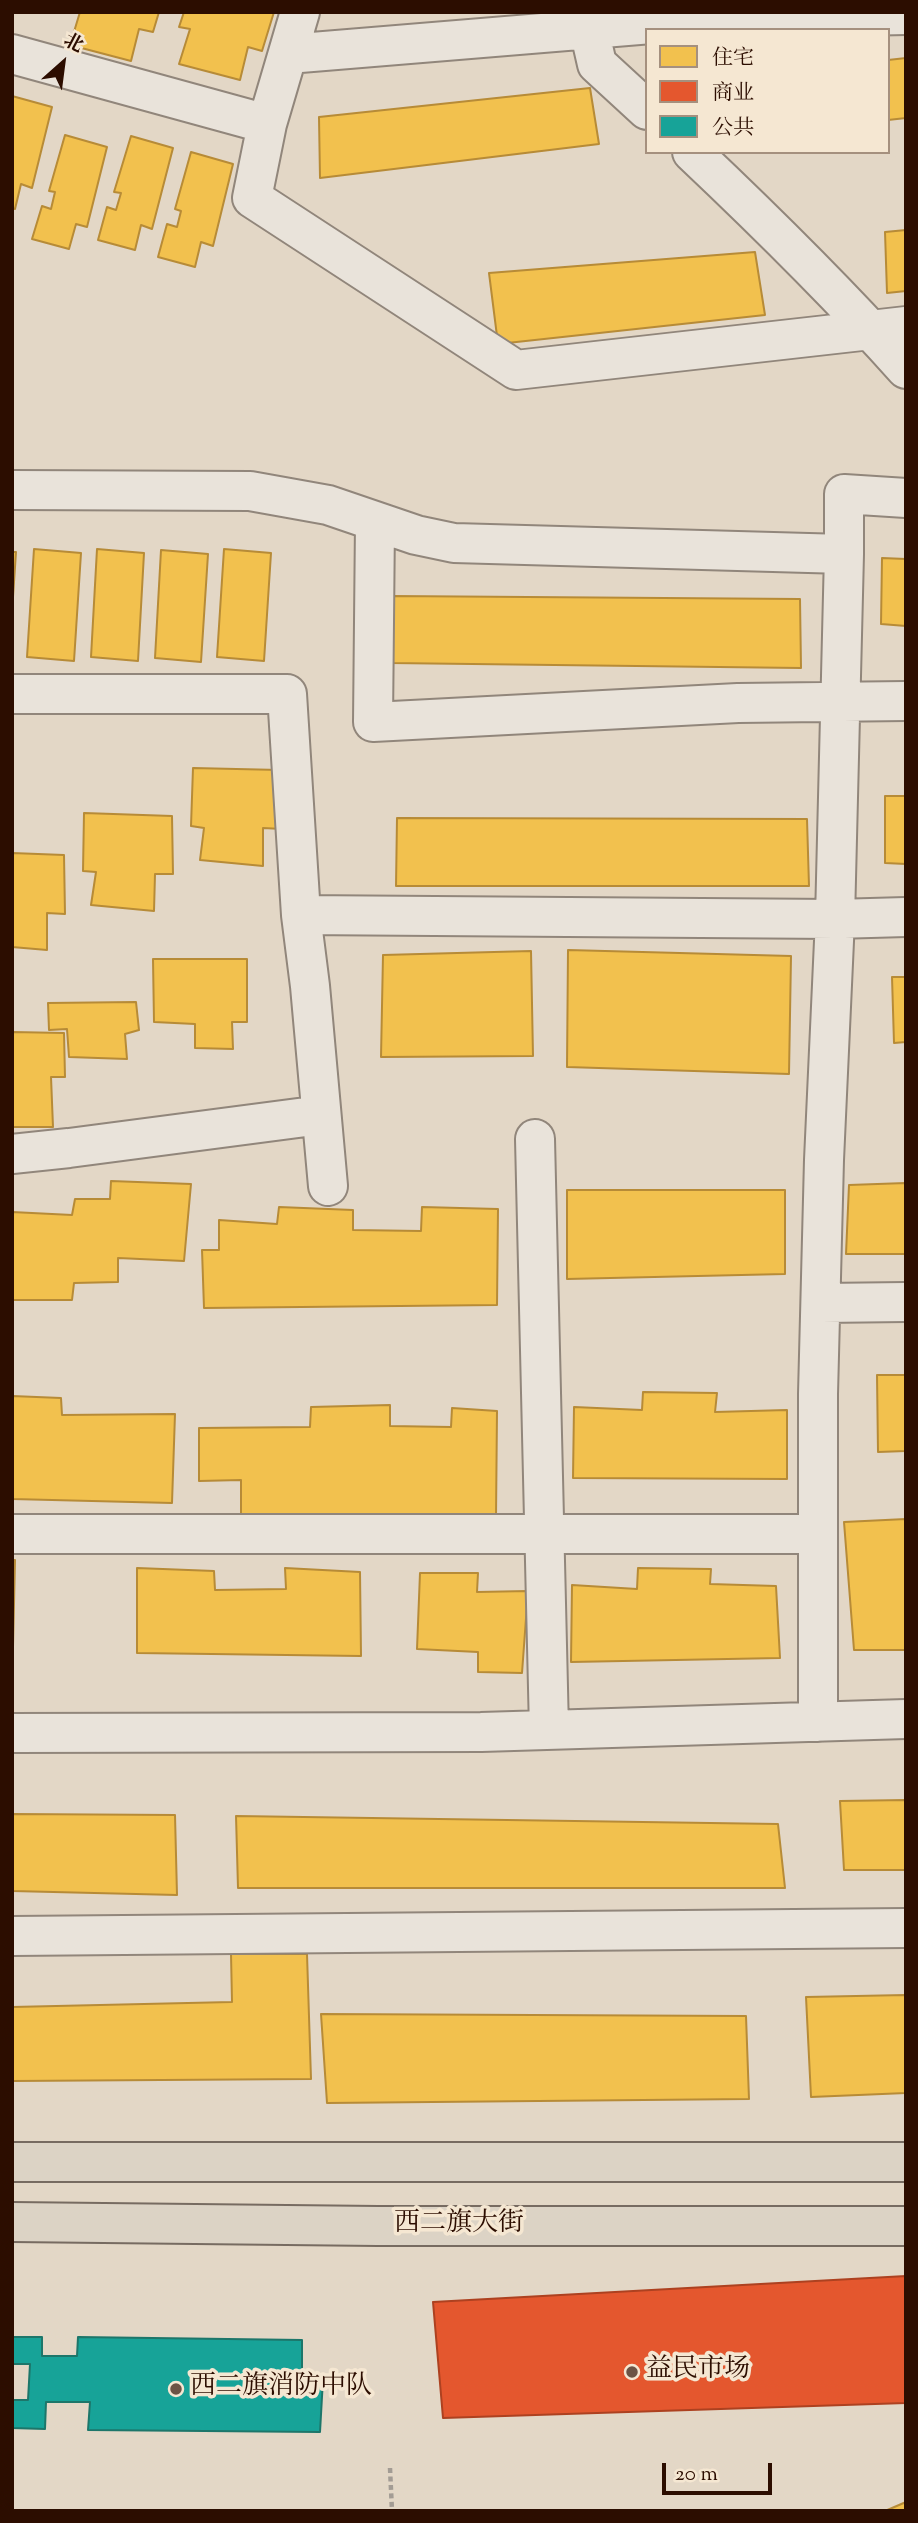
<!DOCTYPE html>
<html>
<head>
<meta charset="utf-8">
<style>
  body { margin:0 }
  #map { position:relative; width:918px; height:2523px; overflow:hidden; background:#e3d7c6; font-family:"Sorts Mill Goudy","Noto Serif SC",serif }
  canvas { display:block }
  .frame { position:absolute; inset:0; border:14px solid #2c0d00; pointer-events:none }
  .legend { position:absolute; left:645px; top:28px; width:245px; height:126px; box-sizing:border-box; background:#f5e7d2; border:2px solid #a5907e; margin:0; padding:9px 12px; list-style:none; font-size:21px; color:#2c0d00 }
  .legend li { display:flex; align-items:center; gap:14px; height:35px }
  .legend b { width:35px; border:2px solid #a5907e }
  .north { position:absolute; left:28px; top:28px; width:70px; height:70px; -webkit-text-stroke:5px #f5e7d2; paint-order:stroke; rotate:28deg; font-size:19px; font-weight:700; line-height:28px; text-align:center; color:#2c0d00 }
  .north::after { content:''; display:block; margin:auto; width:24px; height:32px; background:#2c0d00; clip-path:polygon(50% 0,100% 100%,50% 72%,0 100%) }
  .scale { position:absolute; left:662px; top:2463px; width:110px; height:32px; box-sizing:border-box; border:4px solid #2c0d00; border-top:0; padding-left:9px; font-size:21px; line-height:24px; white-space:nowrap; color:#2c0d00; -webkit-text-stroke:5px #f5e7d2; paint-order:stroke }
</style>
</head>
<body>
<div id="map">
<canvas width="918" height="2523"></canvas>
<div class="frame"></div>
<ul class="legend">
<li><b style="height:19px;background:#f2c14e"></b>住宅</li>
<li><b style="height:19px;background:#e4572e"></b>商业</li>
<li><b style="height:19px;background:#17a398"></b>公共</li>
</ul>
<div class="north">北</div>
<div class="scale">20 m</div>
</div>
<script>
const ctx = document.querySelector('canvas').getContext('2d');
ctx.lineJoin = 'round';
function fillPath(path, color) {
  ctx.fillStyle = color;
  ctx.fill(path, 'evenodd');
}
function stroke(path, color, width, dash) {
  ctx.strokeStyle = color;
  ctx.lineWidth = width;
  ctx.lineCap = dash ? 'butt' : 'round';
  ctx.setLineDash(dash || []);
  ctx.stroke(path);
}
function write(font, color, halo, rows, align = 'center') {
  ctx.font = font + ' "Sorts Mill Goudy","Noto Serif SC",serif';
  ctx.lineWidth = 7;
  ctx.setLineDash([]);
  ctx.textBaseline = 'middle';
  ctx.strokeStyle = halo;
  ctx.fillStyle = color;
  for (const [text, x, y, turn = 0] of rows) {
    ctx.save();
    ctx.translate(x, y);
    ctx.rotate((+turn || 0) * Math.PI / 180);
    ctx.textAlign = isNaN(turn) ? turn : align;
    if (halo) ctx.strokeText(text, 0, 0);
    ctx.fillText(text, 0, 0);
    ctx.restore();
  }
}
const homes = new Path2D(`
  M80,12H159L153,32L139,29L131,61L70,45Z
  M184,12H274L262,51L248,47L240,80L179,64L190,29L179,27Z
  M906,58V118L888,120V60Z
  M590,88L599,144L320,178L319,117Z
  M12,96L52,107L32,188L21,184L15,209L12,208Z
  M65,135L107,147L87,227L76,224L69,249L32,239L42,206L51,209L55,192L49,191Z
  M131,136L173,148L152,229L141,225L135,250L98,240L107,207L116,210L121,193L114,192Z
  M191,152L233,164L213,246L201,242L195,267L158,257L167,224L177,227L181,211L175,209Z
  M906,230V291L887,293L885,232Z
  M755,252L765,315L498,344L489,273Z
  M34,549L81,553L74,661L27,657Z
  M97,549L144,553L138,661L91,657Z
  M224,549L271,553L264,661L217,657Z
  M161,550L208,554L201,662L155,658Z
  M12,552H16L12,612Z
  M882,558L906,559V626L881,624Z
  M391,596L800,599L801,668L390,663Z
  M193,768L280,770L282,829L263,828V866L200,860L204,828L191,826Z
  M885,796H906V864L885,863Z
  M84,813L172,816L173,874H155L154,911L91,905L96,872L83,871Z
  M397,818L807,819L809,886H396Z
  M12,853L64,855L65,914L47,913V950L12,947Z
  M568,950L791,956L789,1074L567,1067Z
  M531,951L533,1056L381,1057L383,955Z
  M153,959H247V1022H232L233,1049L195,1048V1024L154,1022Z
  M892,977H906V1042L894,1043Z
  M136,1002L139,1030L125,1034L127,1059L69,1057L67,1029L49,1030L48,1003Z
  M12,1032L64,1033L65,1077H51L53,1127H12Z
  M111,1181L191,1184L184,1261L118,1258V1282L74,1283L72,1300H12V1212L72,1215L75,1199H110Z
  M906,1183V1254H846L849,1185Z
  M567,1190H785V1274L567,1279Z
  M279,1207L353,1210V1230L421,1231L422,1207L498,1209L497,1305L204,1308L202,1250H219V1220L277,1224Z
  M877,1375H906V1451L878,1452Z
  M643,1392L717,1393L715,1412L787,1410V1479L573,1478L574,1407L642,1410Z
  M12,1396L61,1398L62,1415L175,1414L172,1503L12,1499Z
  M390,1405V1426L451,1427L452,1408L497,1411L496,1517L241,1515V1480L199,1481V1428L310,1427L311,1407Z
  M906,1519V1650H854L844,1522Z
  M12,1560H15L13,1647H12Z
  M137,1568L214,1571L215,1590L286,1589L285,1568L360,1572L361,1656L137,1653Z
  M638,1568L711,1569L710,1584L776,1586L780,1658L571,1662L572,1585L637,1589Z
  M420,1573H478L477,1592L528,1591L522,1673L478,1672V1652L417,1649Z
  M906,1800V1870H844L840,1801Z
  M12,1814L175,1815L177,1895L12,1891Z
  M236,1816L778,1824L785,1888H238Z
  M231,1954H307L311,2079L12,2081V2007L232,2002Z
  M906,1995V2093L811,2097L806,1997Z
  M321,2014L746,2016L749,2099L327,2103Z
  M906,2502V2511H885Z`);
const shops = new Path2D(`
  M906,2276V2403L443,2418L433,2302Z`);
const public = new Path2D(`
  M12,2337H42V2356H77L78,2337L302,2340V2378L323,2379L320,2432L88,2430L90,2402H46L45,2429L12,2428V2400H28L30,2364H12Z`);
const path = new Path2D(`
  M390,2468L392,2511`);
const minor = new Path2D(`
  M300,12L267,124L252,198L516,370L906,326
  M589,29L597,64L647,110
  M12,54L267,124
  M288,54L712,19L906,15
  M692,152C766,222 838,293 906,369
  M12,490L250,491L328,505L416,535L454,543L844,554
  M375,522L373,722L738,703L906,701
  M12,694H287L301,915L310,986L328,1186
  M301,915L835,919L844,554V494L906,498
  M535,1139L549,1730
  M12,1154L69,1148L321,1115
  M822,1303L906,1302
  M12,1534H818
  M818,1722V1394L824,1160L835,919L906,917
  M12,1733L481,1732L906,1719
  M12,1936L906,1928`);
const major = new Path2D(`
  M12,2162H906
  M12,2222L378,2226H906`);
const markers = [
  [632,2372,7,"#6c5445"],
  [176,2389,7,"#6c5445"]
];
const streetNames = [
  ["西二旗大街",459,2226]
];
const poiNames = [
  ["益民市场",646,2372],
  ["西二旗消防中队",190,2389]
];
fillPath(homes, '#f2c14e');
stroke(homes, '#b78b37', 2);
fillPath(shops, '#e4572e');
stroke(shops, '#ad4120', 2);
fillPath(public, '#17a398');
stroke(public, '#1d766a', 2);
stroke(minor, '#91867b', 42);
stroke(major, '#776b61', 42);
stroke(path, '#a39c94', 4.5, [5, 3.5]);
stroke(minor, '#e9e3da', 38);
stroke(major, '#dcd3c5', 38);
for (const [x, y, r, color] of markers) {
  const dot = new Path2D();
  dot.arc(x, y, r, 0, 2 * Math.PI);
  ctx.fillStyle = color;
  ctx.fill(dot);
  stroke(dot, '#f5e7d2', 2.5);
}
write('26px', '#2c0d00', '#f5e7d2', streetNames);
write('26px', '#2c0d00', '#f5e7d2', poiNames, 'left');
</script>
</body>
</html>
